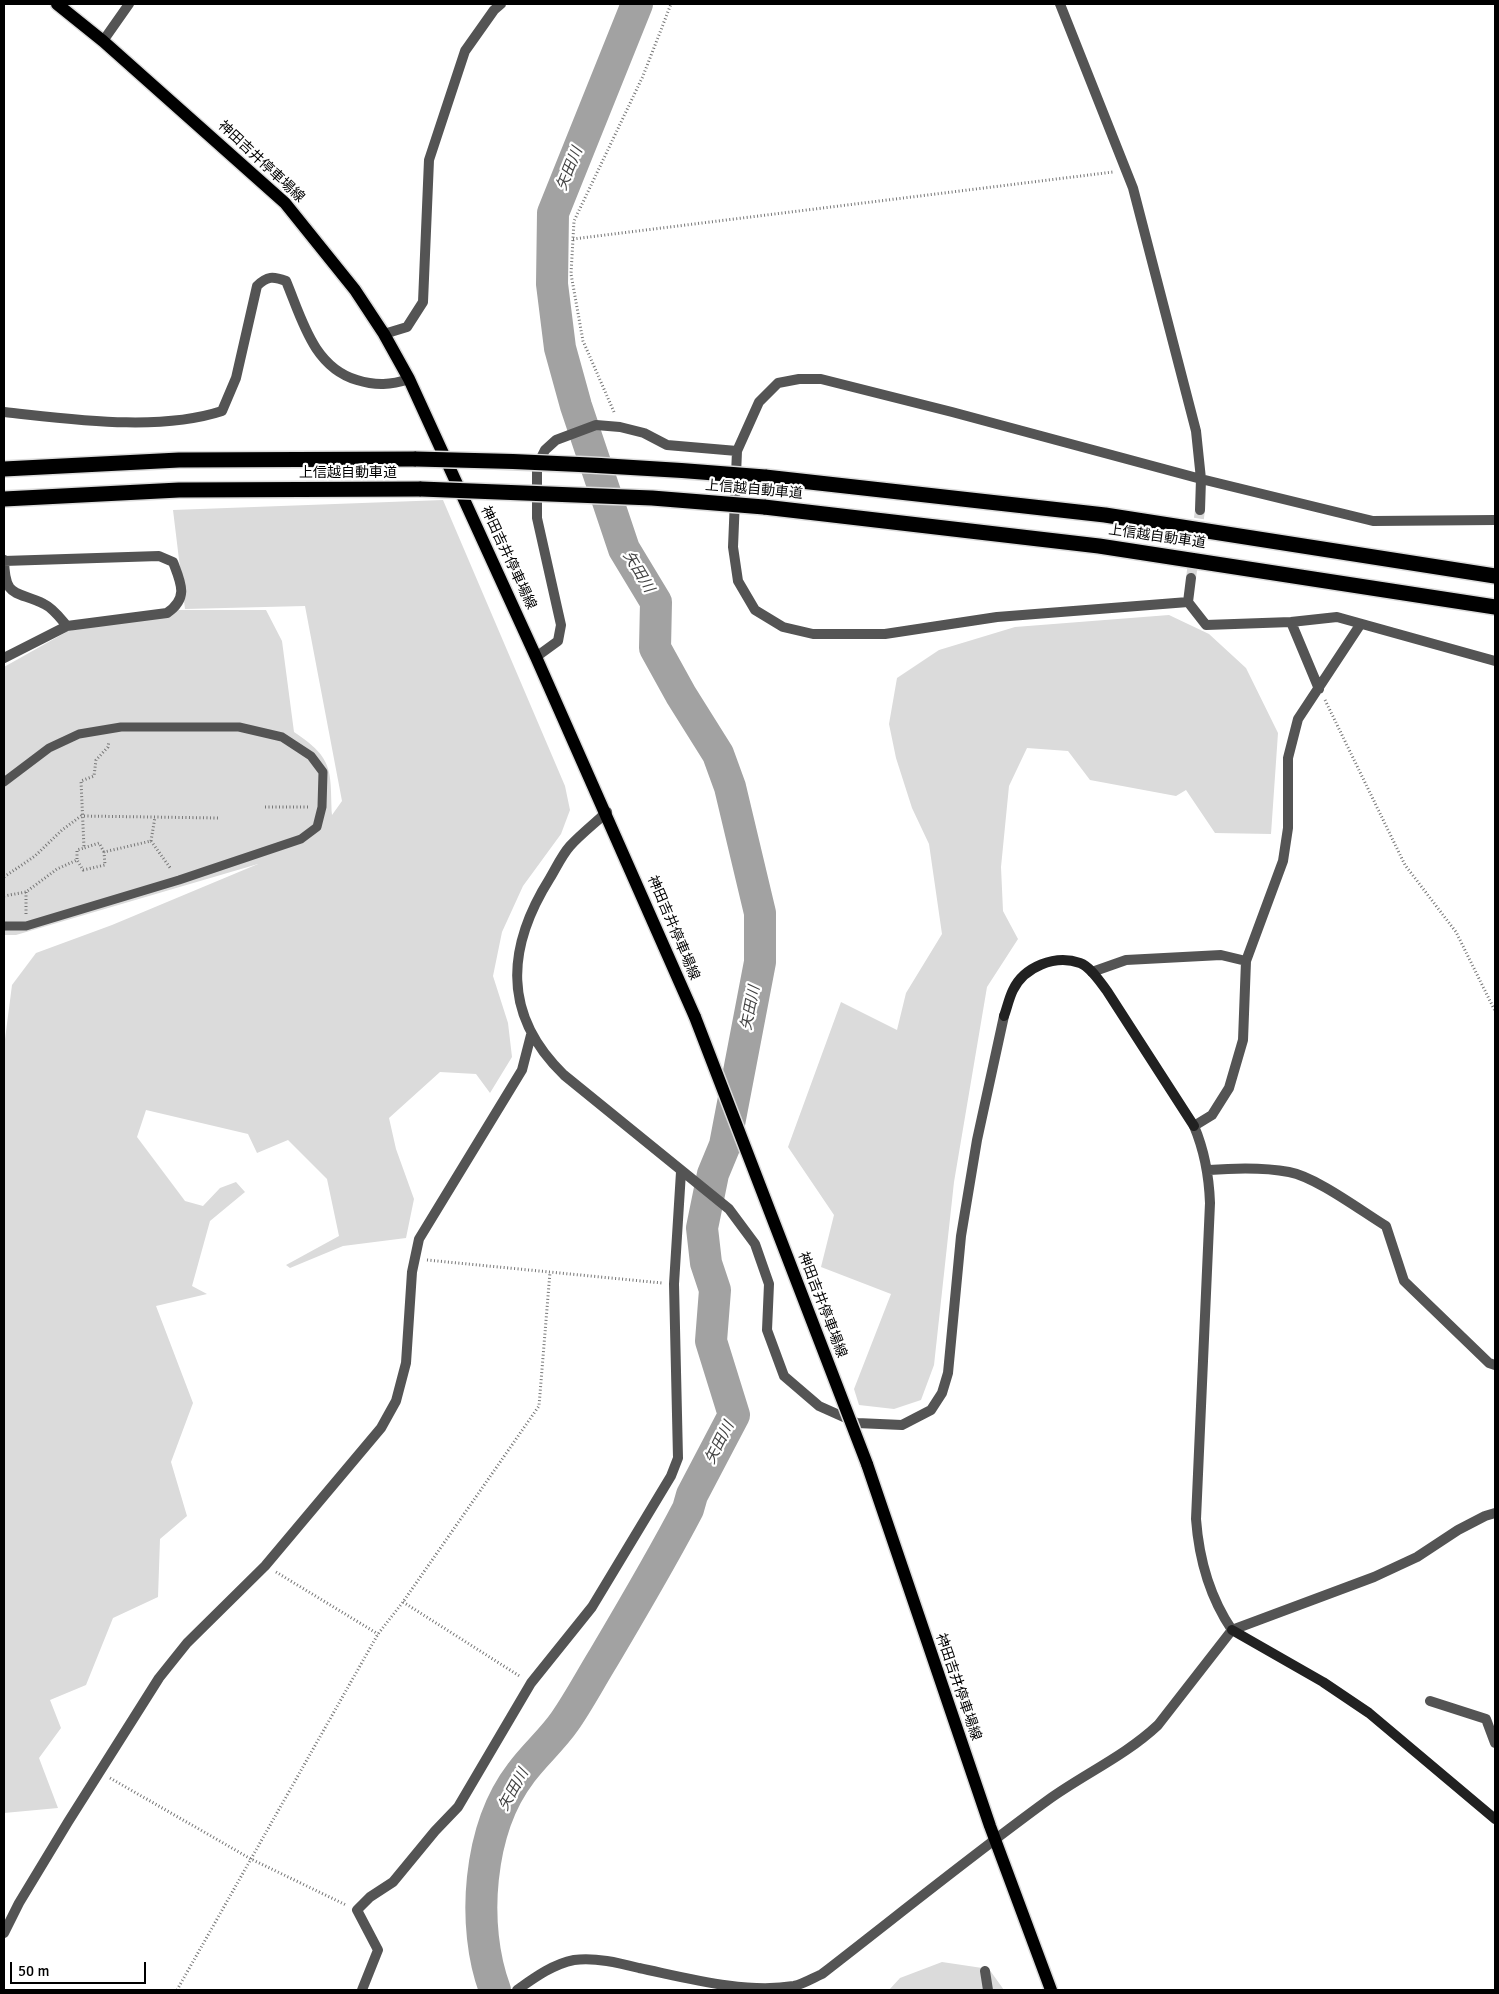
<!DOCTYPE html>
<html>
<head>
<meta charset="utf-8">
<style>
  body { margin:0 }
  #map { position:relative; width:1499px; height:1994px; overflow:hidden; background:#fff; font-family:Signika,sans-serif }
  canvas { display:block }
  .frame { position:absolute; inset:0; border:5px solid #000; pointer-events:none }
  .scale { position:absolute; left:10px; top:1962px; width:136px; height:22px; box-sizing:border-box; border:2px solid #000; border-top:0; padding-left:6px; font-size:15px; line-height:18px; white-space:nowrap; color:#000; -webkit-text-stroke:4px #fff; paint-order:stroke }
</style>
</head>
<body>
<div id="map">
<canvas width="1499" height="1994"></canvas>
<div class="frame"></div>
<div class="scale">50 m</div>
</div>
<script>
const ctx = document.querySelector('canvas').getContext('2d');
ctx.lineJoin = 'round';
function fillPath(path, color) {
  ctx.fillStyle = color;
  ctx.fill(path, 'evenodd');
}
function stroke(path, color, width, dash) {
  ctx.strokeStyle = color;
  ctx.lineWidth = width;
  ctx.lineCap = dash ? 'butt' : 'round';
  ctx.setLineDash(dash || []);
  ctx.stroke(path);
}
function write(font, color, halo, rows, align = 'center') {
  ctx.font = font + ' Signika,"Noto Sans JP",sans-serif';
  ctx.lineWidth = 4.5;
  ctx.setLineDash([]);
  ctx.textBaseline = 'middle';
  ctx.strokeStyle = halo;
  ctx.fillStyle = color;
  for (const [text, x, y, turn = 0] of rows) {
    ctx.save();
    ctx.translate(x, y);
    ctx.rotate((+turn || 0) * Math.PI / 180);
    ctx.textAlign = isNaN(turn) ? turn : align;
    if (halo) ctx.strokeText(text, 0, 0);
    ctx.fillText(text, 0, 0);
    ctx.restore();
  }
}
const green = new Path2D(`
  M443,500L565,786L570,810L561,834L523,886L502,932L493,976L508,1023L512,1057L490,1093L476,1074L440,1072L389,1118L396,1149L414,1199L406,1238L343,1246L290,1268L286,1265L339,1236L327,1179L288,1140L257,1153L248,1134L146,1110L137,1137L185,1201L203,1206L220,1188L236,1182L245,1192L210,1221L192,1286L207,1294L156,1306L193,1403L171,1462L187,1516L160,1539L158,1597L113,1618L86,1685L50,1700L61,1728L39,1758L58,1808L4,1813V1047L12,985L36,953L112,925L258,864L16,935H4V667L68,631L179,610H266L282,641L294,732C335,759 330,771 332,815L342,801L305,606L185,609L173,510Z
  M1169,615L1209,634L1246,668L1278,733L1271,834L1215,833L1186,790L1176,796L1090,780L1068,751L1027,748L1009,786L1001,867L1003,911L1018,939L987,987L954,1182L934,1365L921,1400L894,1409L859,1405L854,1389L891,1294L821,1267L834,1215L788,1147L841,1002L897,1030L906,993L942,934L929,844L912,808L896,758L889,724L897,678L939,650L1015,627Z
  M942,1962L989,1969L1004,1990H889L900,1978Z`);
const river = new Path2D(`
  M495,1990C471,1926 478,1829 521,1773C534,1755 552,1740 565,1721C579,1701 591,1678 604,1657C633,1608 662,1559 688,1509L692,1495L734,1415L711,1341L715,1290L706,1263L702,1228L713,1174L725,1145L760,962V913L730,787L718,754L681,695L655,648L656,602L624,549L576,406L560,348L552,284L553,213L637,4`);
const streetTunnel = new Path2D(`
  M1191,578L1200,510`);
const path = new Path2D(`
  M573,239L1113,172
  M614,412L583,341L571,274L574,221L643,76L671,4
  M1325,700L1405,865L1456,932L1495,1011
  M265,807H309
  M151,841L155,817
  M104,852L99,843L84,848L81,781L94,776L96,760L108,747L109,741
  M77,859V850L84,848
  M4,877L35,856L62,830L81,816L219,818
  M4,896L26,892L57,869L77,860L83,870L105,865L104,852L151,841L171,869
  M26,914V892
  M427,1260L662,1283
  M276,1572L378,1634
  M403,1602L521,1677
  M110,1778L251,1859L346,1905
  M177,1990L378,1634L403,1602L539,1406L550,1272`);
const lane = new Path2D(`
  M4,782L49,748L79,734L121,727H239L282,737L311,756L323,772L322,807L317,827L301,839L179,880L26,926H4`);
const street = new Path2D(`
  M1060,4L1133,188L1196,431L1201,479L1200,510
  M103,41L129,4
  M384,334L407,327L423,302L429,160L465,51L494,10L501,4
  M4,412C71,419 158,432 222,411L236,378L257,286C267,276 273,276 286,281C302,319 313,367 357,380C376,386 391,385 409,379
  M4,560C5,599 15,590 44,604C53,608 61,619 67,626
  M4,561L159,556L173,562C181,583 189,598 167,613L67,626L4,658
  M1191,578L1188,602L1206,625L1291,622L1337,617L1495,661
  M1188,602L997,617L885,634H813L783,627L755,610L738,581L733,547L737,451L759,402L778,383L799,379H821L952,412L1201,479L1373,521L1495,520
  M1291,622L1319,689
  M536,657L558,641L561,625L537,518V466L545,450L556,440L596,425L620,427L644,433L667,445L737,451
  M607,812C595,823 581,834 570,846C562,855 556,868 550,878C506,948 502,1015 564,1075L729,1209L755,1244L769,1284L767,1330L784,1376L819,1406L857,1423L902,1425L931,1410L942,1393L948,1373L961,1236L977,1140L1004,1016
  M1092,972L1126,960L1221,955L1246,961
  M1209,1170C1234,1168 1263,1167 1289,1172C1316,1177 1360,1210 1386,1226L1404,1281L1489,1363L1495,1365
  M1232,1630C1209,1596 1199,1560 1196,1519L1210,1203C1209,1175 1205,1152 1194,1126L1212,1115L1229,1088L1243,1040L1246,961L1283,861L1288,828V758L1298,719L1360,625
  M1430,1701L1486,1719L1495,1743
  M4,1933L19,1903L68,1822L159,1678L187,1643L265,1566L381,1428L396,1401L406,1363L412,1272L419,1239L522,1070L531,1035
  M985,1971L988,1990
  M362,1990L378,1950L357,1910L370,1897L393,1882L435,1831L458,1807L531,1683L592,1607L671,1476L678,1458L674,1284L681,1172
  M517,1990C534,1978 553,1964 574,1960C595,1957 619,1963 639,1968C687,1978 744,1994 794,1986C803,1984 813,1978 822,1974C897,1916 971,1856 1048,1800C1084,1774 1125,1756 1158,1725L1232,1630L1374,1577L1417,1557L1458,1530L1485,1516L1495,1513`);
const secondary = new Path2D(`
  M1004,1016C1007,1008 1009,998 1013,990C1024,967 1055,954 1080,963C1091,967 1100,982 1107,991L1194,1126
  M1232,1630L1323,1682L1369,1713L1495,1819`);
const primary = new Path2D(`
  M57,4L103,41L285,203L355,290L384,334L409,379L536,657L695,1017
  M867,1464L990,1826L1051,1990`);
const highway = new Path2D(`
  M4,469L179,460L416,459
  M765,477L1105,515L1495,576
  M4,499L179,490L421,489
  M764,507L1099,546L1495,607`);
const primaryBridge = new Path2D(`
  M695,1017L867,1464`);
const highwayBridge = new Path2D(`
  M416,459C532,461 648,467 765,477
  M421,489L652,498L764,507`);
const streetNames = [
  ["神田吉井停車場線",261,162,43],
  ["上信越自動車道",348,473],
  ["上信越自動車道",754,490,5],
  ["上信越自動車道",1157,537,8],
  ["神田吉井停車場線",508,558,65],
  ["神田吉井停車場線",673,928,67],
  ["神田吉井停車場線",822,1305,69],
  ["神田吉井停車場線",958,1687,71]
];
const waterNames = [
  ["矢田川",570,169,-68],
  ["矢田川",638,572,59],
  ["矢田川",751,1008,-79],
  ["矢田川",720,1443,-63],
  ["矢田川",514,1790,-61]
];
fillPath(green, '#dbdbdb');
stroke(river, '#a2a2a2', 32);
stroke(streetTunnel, '#d9d9d9', 10, [10, 5]);
stroke(primary, '#dbdbdb', 15);
stroke(highway, '#dbdbdb', 18);
stroke(path, '#767676', 3, [1, 2.5]);
stroke(lane, '#545454', 9);
stroke(street, '#545454', 10);
stroke(secondary, '#212121', 10);
stroke(primary, '#000', 12);
stroke(highway, '#000', 15);
stroke(primaryBridge, '#dbdbdb', 15, []);
stroke(highwayBridge, '#dbdbdb', 18, []);
stroke(primaryBridge, '#000', 12);
stroke(highwayBridge, '#000', 15);
write('14px', '#000', '#fff', streetNames);
write('italic 15px', '#434343', '#fff', waterNames);
</script>
</body>
</html>
